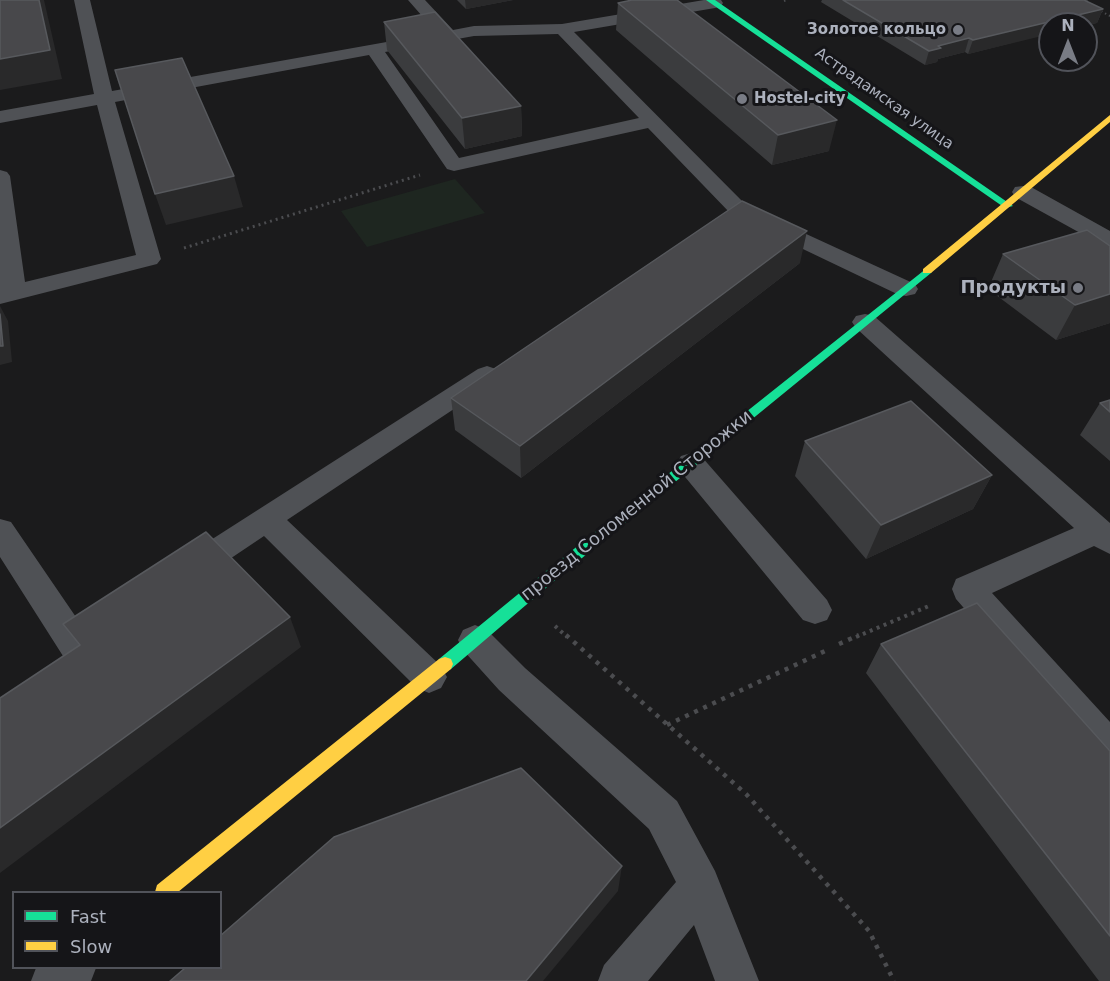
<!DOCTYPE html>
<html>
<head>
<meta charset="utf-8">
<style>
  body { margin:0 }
  #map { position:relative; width:1110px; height:981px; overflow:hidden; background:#1b1b1c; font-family:"DejaVu Sans",sans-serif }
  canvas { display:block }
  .legend { position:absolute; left:12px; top:891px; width:210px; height:78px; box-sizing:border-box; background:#151518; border:2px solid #51535a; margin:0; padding:8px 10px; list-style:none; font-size:18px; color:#acb1bd }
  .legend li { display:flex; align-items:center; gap:12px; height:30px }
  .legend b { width:30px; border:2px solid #51535a }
  .north { position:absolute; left:1038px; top:12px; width:60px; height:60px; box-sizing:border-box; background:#151518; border:2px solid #51535a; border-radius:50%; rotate:0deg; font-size:16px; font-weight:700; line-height:24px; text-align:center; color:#acb1bd }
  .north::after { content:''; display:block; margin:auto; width:21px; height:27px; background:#797c85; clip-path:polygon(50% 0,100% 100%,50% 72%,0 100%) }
</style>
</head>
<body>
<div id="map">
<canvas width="1110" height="981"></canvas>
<ul class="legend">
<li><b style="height:8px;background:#16e098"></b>Fast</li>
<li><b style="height:8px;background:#ffcf43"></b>Slow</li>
</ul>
<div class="north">N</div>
</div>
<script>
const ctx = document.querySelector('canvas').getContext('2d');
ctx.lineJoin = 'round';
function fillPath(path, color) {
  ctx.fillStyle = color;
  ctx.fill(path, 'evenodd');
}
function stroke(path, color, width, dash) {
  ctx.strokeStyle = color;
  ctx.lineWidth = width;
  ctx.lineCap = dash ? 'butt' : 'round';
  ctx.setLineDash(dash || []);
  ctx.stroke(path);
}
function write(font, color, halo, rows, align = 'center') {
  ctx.font = font + ' "DejaVu Sans",sans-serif';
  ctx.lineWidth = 6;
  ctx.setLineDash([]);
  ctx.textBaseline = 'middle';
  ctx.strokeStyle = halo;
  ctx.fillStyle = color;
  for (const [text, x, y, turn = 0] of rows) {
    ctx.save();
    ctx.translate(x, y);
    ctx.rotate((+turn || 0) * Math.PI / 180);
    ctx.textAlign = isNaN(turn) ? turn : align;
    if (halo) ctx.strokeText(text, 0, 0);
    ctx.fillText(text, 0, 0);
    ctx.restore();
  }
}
const green = new Path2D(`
  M455,179L485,213L367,247L341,211Z`);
const pathFar3 = new Path2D(`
  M784,1L787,0
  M1097,9L1110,16`);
const pathFar2 = new Path2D(`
  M184,248L420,175`);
const pathFar1 = new Path2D(`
  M555,626L567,637
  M856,637L929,606`);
const path = new Path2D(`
  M566,635L746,794L869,931L894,981
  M839,644L859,635
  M667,725L825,651`);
const lane = new Path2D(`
  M74,0H90L112,91L437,33L408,0H425L453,30L474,26L562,24L704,0H721L723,3L721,6L715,8L574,32L750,209L747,214L739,216L731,214L648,128L454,171L447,169L369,55L115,102L161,259L157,264L0,304V170L7,172L10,176L25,282L136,255L97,105L0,123V111L94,94ZM558,34L639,118L459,158L385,52L474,36Z
  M1023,186L1031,187L1110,231V247L1102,245L1015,197L1012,192L1015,187Z
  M767,216L915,284L918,289L915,294L906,296L897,294L759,228L756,223L759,218Z
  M865,314L874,316L1110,523V554L1094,546L992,593L1110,722V767L1097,761L956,599L952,589L956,579L1074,528L856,328L852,322L856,316Z
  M487,366L496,369L500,375L496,381L287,520L441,666L447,677L441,688L429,693L417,688L264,536L200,579L189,583L178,579L173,570L178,561L478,369Z
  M691,453L701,456L827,600L832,610L827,620L815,624L803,620L681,472L676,464L681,456Z
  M0,519L11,522L80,623C95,614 105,605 123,611L128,621C122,634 92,657 77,659C72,660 67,657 63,656L0,557Z
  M475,625L487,630L525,668L677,801L715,871L759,981H715L694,925L648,981H598L604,965L676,882L649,829L499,690L463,650L458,640L463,630Z`);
const street = new Path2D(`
  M36,968H96L91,981H31Z`);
const fast = new Path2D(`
  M706,0H715L1013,206L1005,208Z
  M927,268L932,271L931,273L560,576L451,669L445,671L439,669L437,664L439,659L550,568Z`);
const slow = new Path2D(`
  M1110,115V122L931,273H923V269Z
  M445,657L451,659L453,664L451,669L178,892H155L157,885L439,659Z`);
const wall = new Path2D(`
  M457,0H513L466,9Z
  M822,0H1088L1087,2L1103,9L1097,23L1086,25V24L968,54L965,52L938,59L937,62L925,65L821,2Z
  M618,3L829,151L772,165L616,30Z
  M384,22L521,106L522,136L465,149L387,50Z
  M1110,246V323L1056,340L988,289L1003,254Z
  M800,263L521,478L455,430L451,398Z
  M1110,400V461L1080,435L1100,403Z
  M805,441L992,475L973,509L866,559L795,476Z
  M881,644L1110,751V981H1099L866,673Z`);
const shadedWall = new Path2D(`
  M39,0H44L62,79L0,90V59Z
  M465,0H513L466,9Z
  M1103,9L1097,23L1086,25V24H1050V34L968,54L973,40Z
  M969,38L965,52L938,59L937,62L925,65L929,51L938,46Z
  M521,106L522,136L465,149L462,118Z
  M837,120L829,151L772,165L778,135Z
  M234,176L243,207L166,225L155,194Z
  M807,231L800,263L521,478L520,446Z
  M1110,294V323L1056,340L1075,305Z
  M0,306L8,321L12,362L0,365Z
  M992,475L973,509L866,559L881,525Z
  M290,617L301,647L0,873V828Z
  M622,866L618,891L543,981H526Z`);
const building = new Path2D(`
  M0,0H39L50,50L0,59Z
  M632,0H677L837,120L778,135L618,3Z
  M843,0H1084L1103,9L973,40L969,38L938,46L941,48L929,51Z
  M435,12L521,106L462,118L384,22Z
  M182,58L234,176L155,194L115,70Z
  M742,201L807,231L520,446L451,398Z
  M1087,230L1110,246V294L1075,305L1003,254Z
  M0,314L3,346H0Z
  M1110,400V412L1100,403Z
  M911,401L992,475L881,525L805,441Z
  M206,532L290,617L0,828V698L80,645L63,624Z
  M977,603L1110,751V936L881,644Z
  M521,768L622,866L526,981H170L185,968H220V936L334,837Z`);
const markers = [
  [958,30,6,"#797c85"],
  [742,99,6,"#797c85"],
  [1078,288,6,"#797c85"]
];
const farPoinames = [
  ["Золотое кольцо",946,30],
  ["Hostel-city",754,99,"left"]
];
const farStreetnames = [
  ["Астрадамская улица",884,99,35]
];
const poiNames = [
  ["Продукты",1066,288]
];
const streetNames = [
  ["проезд Соломенной Сторожки",637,506,-39]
];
fillPath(green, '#1e2620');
stroke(pathFar3, '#4b4c4f', 2, [1.5, 3]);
stroke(pathFar2, '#4b4c4f', 3, [2, 4]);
stroke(pathFar1, '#4b4c4f', 4, [3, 4.5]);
stroke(path, '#4b4c4f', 4.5, [4, 6]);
fillPath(lane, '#4f5155');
fillPath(street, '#4f5155');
fillPath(fast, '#16e098');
fillPath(slow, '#ffcf43');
fillPath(wall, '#3b3c3e');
fillPath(shadedWall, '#29292a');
fillPath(building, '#48484b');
stroke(building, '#57595d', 1.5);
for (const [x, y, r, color] of markers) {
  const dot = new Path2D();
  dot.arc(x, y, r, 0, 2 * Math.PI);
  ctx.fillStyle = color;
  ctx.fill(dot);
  stroke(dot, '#151518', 2);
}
write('bold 15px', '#acb1bd', '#151518', farPoinames, 'right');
write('15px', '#acb1bd', '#151518', farStreetnames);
write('bold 18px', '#acb1bd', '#151518', poiNames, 'right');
write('18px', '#acb1bd', '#151518', streetNames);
</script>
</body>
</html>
